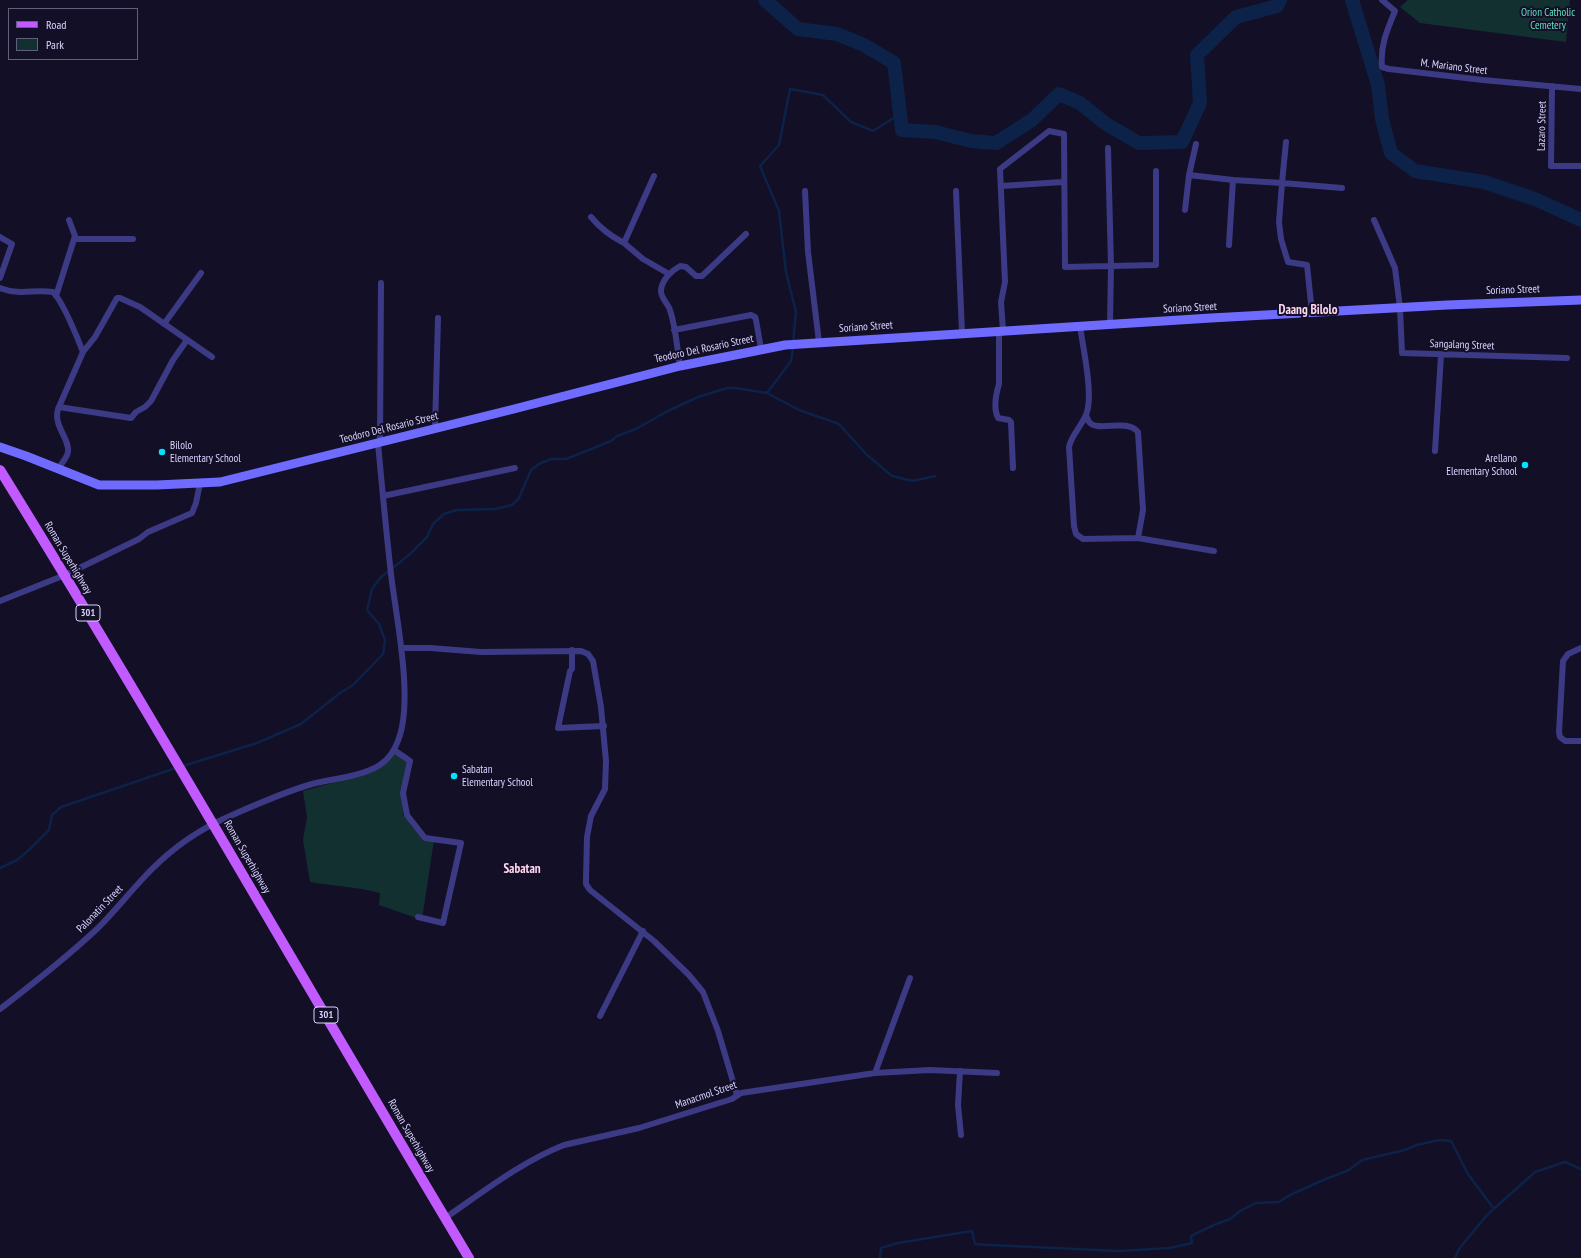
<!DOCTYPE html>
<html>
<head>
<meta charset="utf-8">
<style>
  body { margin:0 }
  #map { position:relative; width:1581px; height:1258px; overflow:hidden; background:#130f26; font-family:"PT Sans Narrow",sans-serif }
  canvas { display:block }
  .legend { position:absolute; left:8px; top:8px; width:130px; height:52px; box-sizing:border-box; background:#130f26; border:1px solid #625e7d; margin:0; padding:5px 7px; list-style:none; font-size:12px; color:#d9d4ff }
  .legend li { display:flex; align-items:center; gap:8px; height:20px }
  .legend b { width:20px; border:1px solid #625e7d }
</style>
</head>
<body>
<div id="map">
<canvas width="1581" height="1258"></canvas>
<ul class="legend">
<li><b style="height:5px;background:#c25bff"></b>Road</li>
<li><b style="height:11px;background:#12302f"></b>Park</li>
</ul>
</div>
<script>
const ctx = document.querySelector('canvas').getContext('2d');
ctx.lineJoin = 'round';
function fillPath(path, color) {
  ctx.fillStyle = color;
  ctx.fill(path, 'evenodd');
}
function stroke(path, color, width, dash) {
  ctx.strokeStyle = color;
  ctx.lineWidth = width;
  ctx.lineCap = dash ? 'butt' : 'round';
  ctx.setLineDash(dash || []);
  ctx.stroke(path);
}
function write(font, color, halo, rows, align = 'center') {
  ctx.font = font + ' "PT Sans Narrow",sans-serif';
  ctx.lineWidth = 4;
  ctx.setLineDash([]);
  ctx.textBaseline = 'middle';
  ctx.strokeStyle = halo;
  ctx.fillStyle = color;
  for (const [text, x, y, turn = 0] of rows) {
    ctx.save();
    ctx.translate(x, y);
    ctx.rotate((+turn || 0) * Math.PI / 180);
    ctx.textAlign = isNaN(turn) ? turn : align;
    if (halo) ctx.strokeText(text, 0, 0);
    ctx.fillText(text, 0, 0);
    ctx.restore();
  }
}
const green = new Path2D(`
  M1408,0H1570L1566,42L1420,23L1400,7Z
  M395,753L409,762L403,790V815L409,819L424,840H434L422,920L379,905L380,893C358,887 333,886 310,882L303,840L307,817L303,791L361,775Z`);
const stream = new Path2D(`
  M793,343L796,312L786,272L779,211L760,166L779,145L790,89L823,95L851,122L873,131L900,114
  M767,393L791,361L793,348
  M183,766L257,743L301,724L340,693L353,685L383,654L385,640L379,624L367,610L372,589L381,577L409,555L427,537L433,524L444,514L457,510L495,509L512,505L519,498L531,470L539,464L551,459H566L611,441L617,436L636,429L666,412L698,397L727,388H735L767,393L799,410L839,424L867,455L892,476L913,481L935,476
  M0,868L17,860L29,850L49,830L52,815L61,807L176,768
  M880,1258L881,1248L898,1243L972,1231L975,1244L990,1245L1119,1251L1170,1248L1192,1243L1191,1236L1214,1225L1230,1219L1240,1211L1256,1203L1279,1202L1290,1195L1321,1181L1349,1170L1362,1160L1405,1150L1417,1145L1439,1140L1451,1141L1468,1174L1494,1209
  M1455,1258L1459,1249L1487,1215L1535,1172L1565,1162L1581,1169`);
const river = new Path2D(`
  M765,0L798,29L837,34L864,45L894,63L902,130L935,132L971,141L996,143L1032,120L1059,94L1080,103L1106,124L1139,143L1182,142L1200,103L1197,55L1236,17L1277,6L1280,0
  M1352,0L1378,85L1382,119L1391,153L1415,171L1484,182L1535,199L1581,220`);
const minor = new Path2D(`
  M1382,0L1395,11C1387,30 1380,46 1382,67L1389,69L1483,80L1581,89
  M1552,86L1551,166H1581
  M1286,142L1282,183L1342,188
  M1108,148L1111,266L1110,324
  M1189,175L1233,180L1282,183L1279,222L1281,239L1288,262L1307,265L1312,313
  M654,176L624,243L643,259L669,274
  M1001,186L1063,182
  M805,191L808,252L819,342
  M956,191L962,333
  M1185,210L1189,175L1196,144
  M591,217C601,229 610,236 624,243
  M1374,220L1395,268L1400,308L1402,353L1567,358
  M0,237L12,244L0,278
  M74,239H133
  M1229,245L1233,180
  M0,288C21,296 33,289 53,292C64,303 77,337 83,352
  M56,296L75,236L69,220
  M164,324L201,273
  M1080,326C1083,348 1093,392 1087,412C1083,425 1071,435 1069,447L1074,526L1076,534L1083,539L1138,538L1214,551
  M674,330L751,315L755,317L756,320L761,349
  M999,331V384C996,394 993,408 998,418L1009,420L1011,422L1013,468
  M1003,331L1001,302L1005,282L1000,169L1049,131L1064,134L1065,267L1156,265V171
  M680,366C677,348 676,328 670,310C668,304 660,297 661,290C662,280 671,271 680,266L686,267L696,276H702L746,234
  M59,407L131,418L136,412L145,407L151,401L173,360L187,340
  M1086,415C1087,418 1088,421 1090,423C1099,432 1127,418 1138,432L1143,510L1138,538
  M435,429L438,318
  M380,443L381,283
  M1435,451L1441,355
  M58,469C61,464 67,458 68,452C70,439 53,426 58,409L83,352L95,337L117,298H120L140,307L212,357
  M383,496L515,468
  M0,601L65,575L139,539L148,532L192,513L196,503L200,483
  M401,648H430L481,652L581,651L588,654L593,661L601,707L606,761L605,789L591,816L587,837L586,879V884L590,890L654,941L689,975L703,992L718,1031L737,1095
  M1581,648L1568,654L1563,661L1559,732L1560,737L1565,741H1581
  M572,650V669L570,671L558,728L604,726
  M394,750L410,761L403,793L407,815L425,838L461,843L443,923L418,917
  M0,1009C34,983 67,957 98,928C117,909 133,888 152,869C174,847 202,828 230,816C257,804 284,792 312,784C331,779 352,778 370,770C383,765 392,756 397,743C415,704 396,618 391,574C386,530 382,487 378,443
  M600,1016L643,931
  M960,1071L958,1105L961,1135
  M875,1073L910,978
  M445,1218C483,1192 521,1162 564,1145L639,1128L732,1099L741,1093L875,1073L930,1070L997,1073`);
const secondary = new Path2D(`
  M0,447L26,456L99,485H157L220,482L514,409L680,366L785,345L1211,318L1447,305L1581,300`);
const primary = new Path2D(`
  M0,470C161,730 312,996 469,1258`);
const markers = [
  [162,452,4,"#00e5ff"],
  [1525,465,4,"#00e5ff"],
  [454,776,4,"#00e5ff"]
];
const shields = [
  [88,613,24],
  [326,1015,24]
];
const shieldNames = [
  ["301",88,613],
  ["301",326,1015]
];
const parkNames = [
  ["Orion Catholic",1548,13],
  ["Cemetery",1548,26]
];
const streetNames = [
  ["M. Mariano Street",1454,67,7],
  ["Lazaro Street",1542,126,-89],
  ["Soriano Street",1513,290,-2],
  ["Soriano Street",1190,308,-3],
  ["Soriano Street",866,327,-4],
  ["Sangalang Street",1462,345,2],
  ["Teodoro Del Rosario Street",704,349,-12],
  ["Teodoro Del Rosario Street",389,428,-14],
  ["Roman Superhighway",68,558,59],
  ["Roman Superhighway",247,857,60],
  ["Palonatin Street",100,909,-46],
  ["Manacmol Street",706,1095,-19],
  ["Roman Superhighway",411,1136,60]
];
const poiNames = [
  ["Bilolo",170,446],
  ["Elementary School",170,459],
  ["Arellano",1517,459,"right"],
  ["Elementary School",1517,472,"right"],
  ["Sabatan",462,770],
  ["Elementary School",462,783]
];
const quarterNames = [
  ["Daang Bilolo",1308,310],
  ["Sabatan",522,869]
];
fillPath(green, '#12302f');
stroke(stream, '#0c2248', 2.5);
stroke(river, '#0c2248', 14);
stroke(minor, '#3d3a85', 6);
stroke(secondary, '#6f6bff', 9);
stroke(primary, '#c25bff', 10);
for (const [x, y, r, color] of markers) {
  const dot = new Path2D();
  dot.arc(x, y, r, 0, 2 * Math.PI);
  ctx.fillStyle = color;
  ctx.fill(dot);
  stroke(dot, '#130f26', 1.5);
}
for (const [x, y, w] of shields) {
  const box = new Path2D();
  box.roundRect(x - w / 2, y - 8, w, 16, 3);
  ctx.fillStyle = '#130f26';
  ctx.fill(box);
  stroke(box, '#d9d4ff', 1);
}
write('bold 10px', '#d9d4ff', null, shieldNames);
write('11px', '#5fe0c0', '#130f26', parkNames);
write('11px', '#d9d4ff', '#130f26', streetNames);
write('11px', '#d9d4ff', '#130f26', poiNames, 'left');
write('bold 13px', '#ffd6f0', '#130f26', quarterNames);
</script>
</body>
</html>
